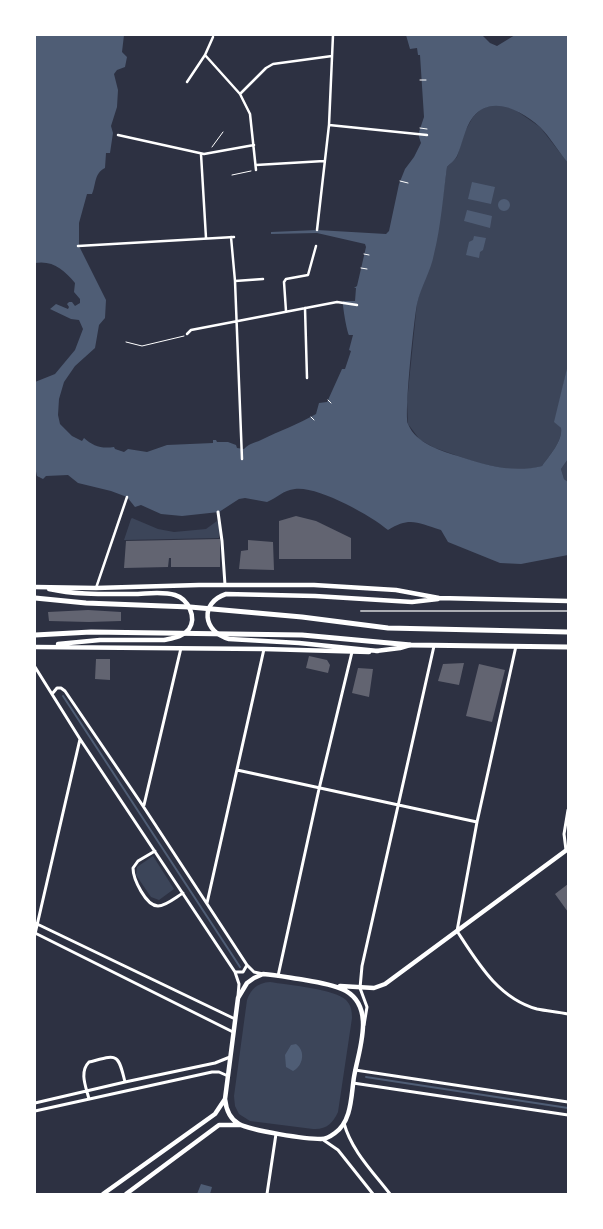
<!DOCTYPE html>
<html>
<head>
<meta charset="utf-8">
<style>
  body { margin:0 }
  #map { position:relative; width:603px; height:1229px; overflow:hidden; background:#2d3142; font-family:"Fira Sans",sans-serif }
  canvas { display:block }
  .frame { position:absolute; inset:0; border:36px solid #fff; pointer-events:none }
</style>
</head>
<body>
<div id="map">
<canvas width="603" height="1229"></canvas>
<div class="frame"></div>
</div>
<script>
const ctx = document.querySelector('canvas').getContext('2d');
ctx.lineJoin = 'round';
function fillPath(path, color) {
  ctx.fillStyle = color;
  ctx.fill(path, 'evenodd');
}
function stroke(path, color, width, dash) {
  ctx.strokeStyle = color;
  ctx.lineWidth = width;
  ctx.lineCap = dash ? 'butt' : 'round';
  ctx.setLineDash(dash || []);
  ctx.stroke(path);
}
const green = new Path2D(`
  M491,105H502L514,109L540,127L568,163V364L555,422L561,428C563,441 549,456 542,466L530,469H507L478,463L435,448L420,440L408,424L407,402L417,303L439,223L447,167L457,157L464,133L473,117L481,109Z
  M568,459V482L564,479L561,469Z
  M132,518L158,529L174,532L206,529L217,521L220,526L219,538L124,540L131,519Z
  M153,856L174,889L159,900L151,897L136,875L137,867Z
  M270,982C287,985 335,989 346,1000C351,1005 352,1011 352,1018L338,1112C333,1123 326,1130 313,1129L250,1121L239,1114L235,1106L234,1096L247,1000C251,989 257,983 270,982Z`);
const water = new Path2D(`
  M35,35H124L122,52L127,57L125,67L117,70L114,74L118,90L117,107L111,126L113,133L110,153H106L105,168C94,173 96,185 92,194H87L79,223V246L106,300L105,318L99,325L95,348L75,366L64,382L59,399L58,415L60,424L72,436L82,441L84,438C93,446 101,449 114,447L115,449L124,452L128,449L147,452L167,445L213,443V440H216L217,442H228L236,445L237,448L244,449C251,442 253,444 261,440C279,431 299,424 316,414L319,403L327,402L328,400L342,369H345L351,351L349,350L353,335H349C347,332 342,304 343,301H355L356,288H354L357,286L366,247L365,244L317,233L271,234V232L317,230L386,234L389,231L399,184L405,169L414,157L421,143L419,137V132L424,117L420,55H418L417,48L410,49L406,35H482L490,43L497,46L515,35H568V163C559,152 550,137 540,127C522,111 492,94 473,117C464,129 463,143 457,156C455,160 450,164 447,167C443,196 441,226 434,254C431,271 421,286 417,304C414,319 404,414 408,424C416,444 442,451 461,457C487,466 515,473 542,466C549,456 563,441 561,428L554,422L568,364V459L561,469L564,479L568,482V555L521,564L500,563L448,542L441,530C418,523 410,516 388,530C370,515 318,486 295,489C283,490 277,498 267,502L245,498L239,499L219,512L182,516L161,514L141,505L135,507L127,497L111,491L78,483L68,475L46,476L43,479L37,476L35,467V382L55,374L75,350L83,329L79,320L71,319L50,309L56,304L68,309L69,307L67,304L69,302H72L75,306L80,303V299L74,292L75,283C64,270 53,260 35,263Z
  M472,182L495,187L491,204L468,199Z
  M498 205a6 6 0 1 1 12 0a6 6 0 1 1-12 0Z
  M467,210L492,216L490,228L464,221Z
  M474,236L486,238L483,250L480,252L479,258L466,255L469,242L473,240Z
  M296,1044C306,1051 303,1066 293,1071L286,1067L285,1055L291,1045Z
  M201,1184L212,1187L210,1194H197Z`);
const stream = new Path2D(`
  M63,696L240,967
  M366,1077L568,1108`);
const building = new Path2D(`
  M296,516L316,521L351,538V559H279V521Z
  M220,539V567H171V558H169L168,567L124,568L126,541Z
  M248,540L273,542L274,570L239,569L241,551L248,550Z
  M88,610L121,612V621L89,622L49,621L48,612Z
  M309,656L327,660L330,665L328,673L306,668Z
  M96,659H110V680L95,679Z
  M464,663L459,685L438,681L443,664Z
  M479,664L505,670L492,722L466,716Z
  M358,668L373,669L369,697L352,693Z
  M568,884V912L555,894Z`);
const path = new Path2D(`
  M420,80H426
  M420,128L427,129
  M212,147L223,132
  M232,175L251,171
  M400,181L408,183
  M364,254L369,255
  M361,268L367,269
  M126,342L142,346L184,336
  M328,400L331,403
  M311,417L314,420`);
const pedestrian = new Path2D(`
  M205,55L240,94L250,114L256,170
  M187,82L205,55L213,37
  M240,94L266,68L273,64L332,56
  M329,125L427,135
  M118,135L204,154L254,145
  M201,154L206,238
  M256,165L324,161
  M317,230L329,125L333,35
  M231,237L235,281L242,459
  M78,246L234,237
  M235,281L263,279
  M305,308L307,378
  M286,311L284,282L286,279L308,275L316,246
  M187,334L191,330L337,302L357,305
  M96,588L127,497`);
const minor = new Path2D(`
  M218,512L222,541L225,585
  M516,646L477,822L457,931C478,963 498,998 537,1009C547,1011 558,1012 568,1014
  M35,667L80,739L235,972L239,984L238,996
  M52,694L57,688H61L65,691L143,806L247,965L254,972L263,974
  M237,770L477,822
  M144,805L181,648
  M566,850L564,834L568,810
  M155,851L138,861L133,868C133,879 146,906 158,906C166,906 176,897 183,893
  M207,903L264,649
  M35,923L235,1019
  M35,933L233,1032
  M35,934L80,739
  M236,972H243L247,965
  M278,976L319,789L352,652
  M364,1025L367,1007L360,988L362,966L434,646
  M355,1070L568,1102
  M353,1083L568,1115
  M89,1099C86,1087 79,1072 89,1062C117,1055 118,1052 125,1082
  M35,1103L125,1082L215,1063L230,1057
  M35,1111L212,1072H219L228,1076
  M344,1123C351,1150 373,1172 390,1194
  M322,1139L338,1150L373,1194
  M267,1194L276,1134`);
const secondary = new Path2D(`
  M35,587L96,588L199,585H314L396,590L439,598L568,601
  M49,589C76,595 105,594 133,594C146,594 162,591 175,595C188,599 197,617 189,629C183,637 173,638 164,640H100L58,644
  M35,647L264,649L369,652
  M376,651L400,648L410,645
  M378,651L299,643L229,639C203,632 199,603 226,594L315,596L412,602L438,599
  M263,974C277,975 291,978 305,980C332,985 361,987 363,1021C364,1040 357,1059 354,1077C351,1096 352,1121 335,1133C331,1136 326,1139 321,1139C306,1139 252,1131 239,1124C230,1119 226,1109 225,1099L238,998L247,983L254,978Z
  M340,986L374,988L385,984L568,849
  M103,1194L215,1114L225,1099
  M126,1194L219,1125H240`);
const trunk = new Path2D(`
  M35,598L86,603L190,607L302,617L388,628L568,632
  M35,635L91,632L302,635L411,645L568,647`);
const rail = new Path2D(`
  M361,611H568`);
fillPath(green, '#3c4559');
fillPath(water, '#4f5d75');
stroke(stream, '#4f5d75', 2);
fillPath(building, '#626471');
stroke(path, '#fff', 1);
stroke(pedestrian, '#fff', 2.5);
stroke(minor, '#fff', 3);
stroke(secondary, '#fff', 4.5);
stroke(trunk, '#fff', 5);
stroke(rail, '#abadb3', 2);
</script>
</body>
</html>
